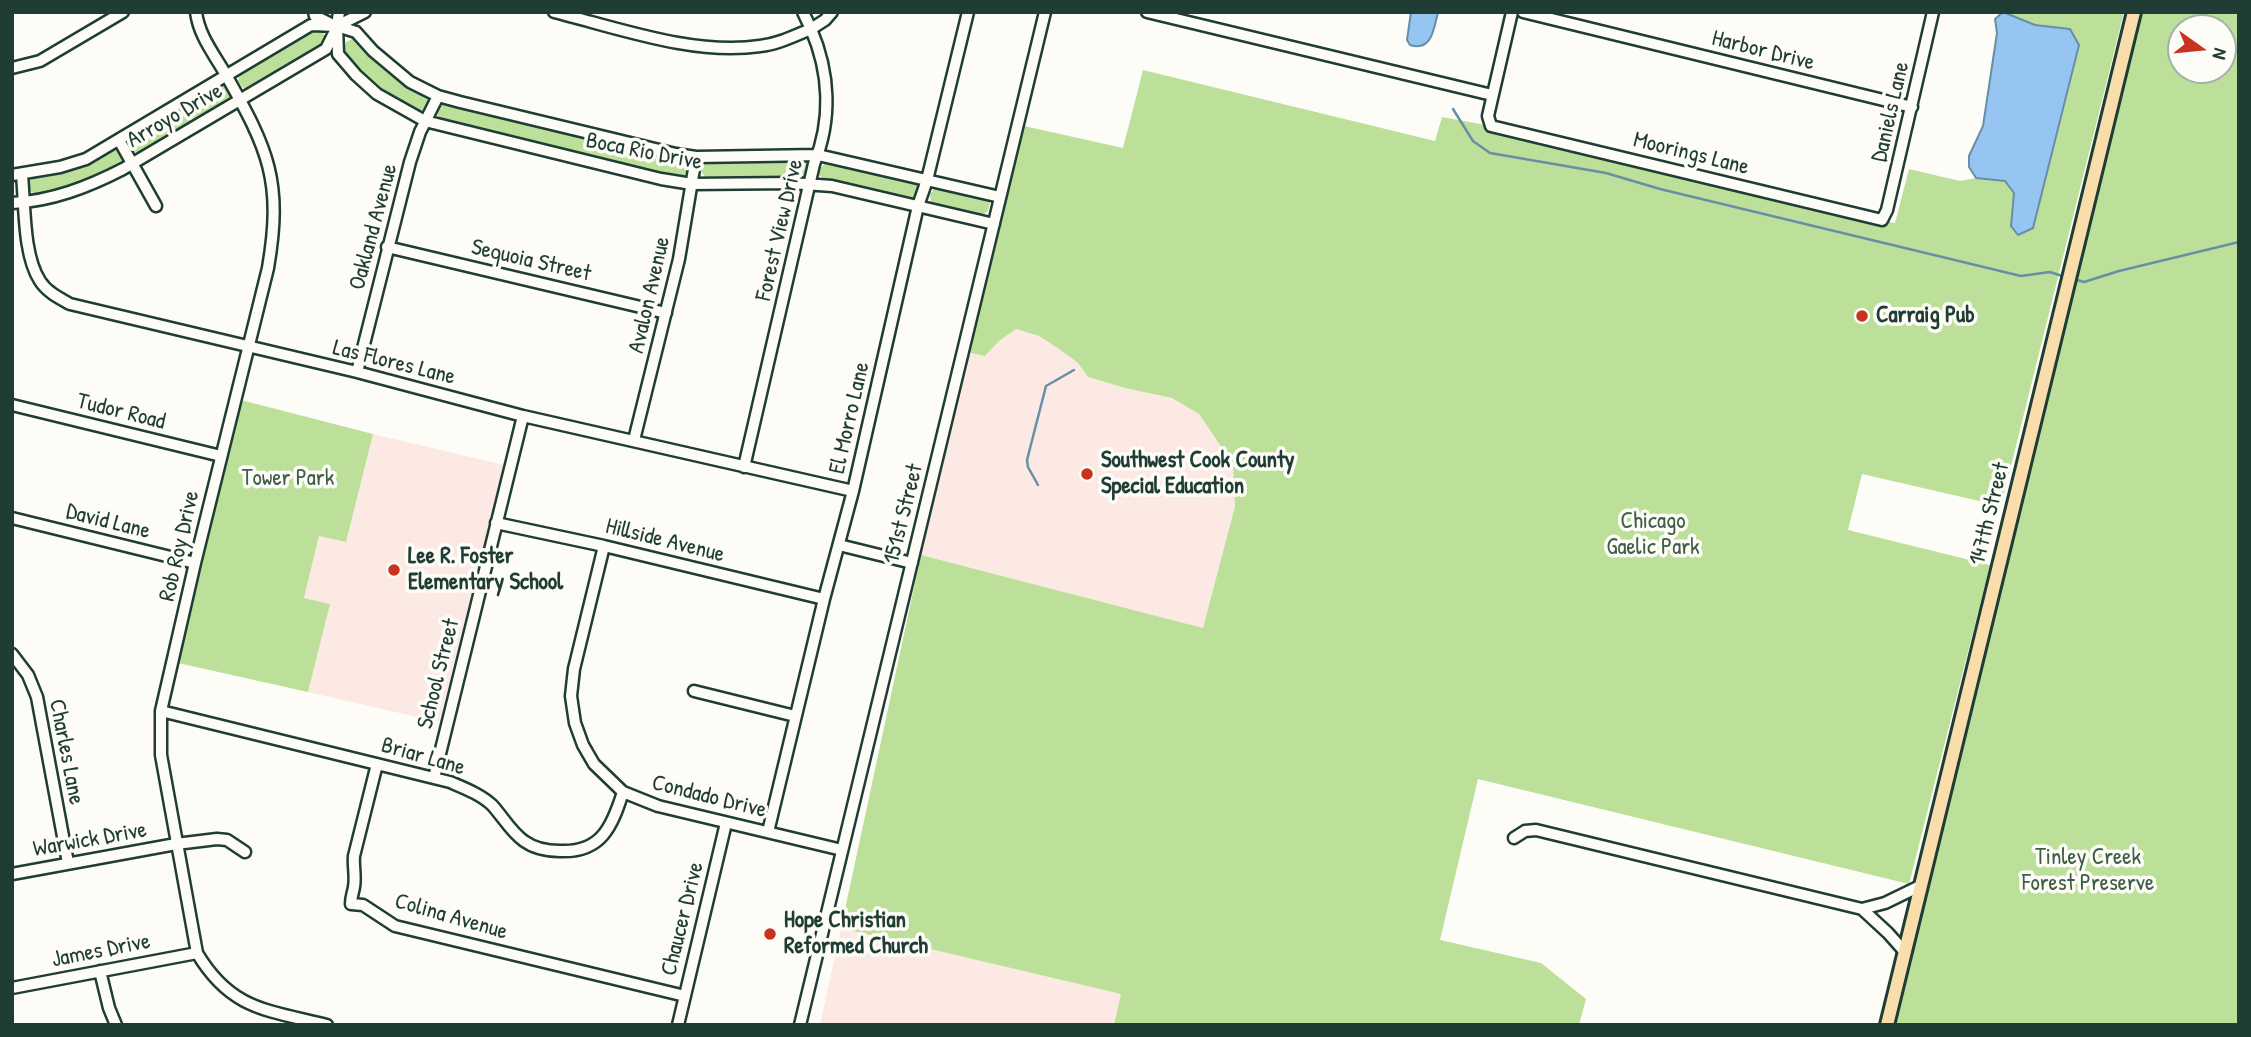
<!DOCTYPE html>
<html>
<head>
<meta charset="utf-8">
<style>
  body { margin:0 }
  #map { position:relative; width:2251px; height:1037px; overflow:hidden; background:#fdfcf7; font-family:"Patrick Hand",sans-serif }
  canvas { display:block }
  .frame { position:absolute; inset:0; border:14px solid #1f3d34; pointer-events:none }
  .north { position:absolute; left:2167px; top:14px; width:70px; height:70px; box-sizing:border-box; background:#fdfcf7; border:2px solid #a4b0a9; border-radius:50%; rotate:105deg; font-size:19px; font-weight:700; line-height:28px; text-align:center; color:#1f3d34 }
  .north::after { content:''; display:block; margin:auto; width:24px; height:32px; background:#c8321e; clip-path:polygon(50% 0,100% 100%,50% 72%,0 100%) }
</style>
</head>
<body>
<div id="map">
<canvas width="2251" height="1037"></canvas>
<div class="frame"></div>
<div class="north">N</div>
</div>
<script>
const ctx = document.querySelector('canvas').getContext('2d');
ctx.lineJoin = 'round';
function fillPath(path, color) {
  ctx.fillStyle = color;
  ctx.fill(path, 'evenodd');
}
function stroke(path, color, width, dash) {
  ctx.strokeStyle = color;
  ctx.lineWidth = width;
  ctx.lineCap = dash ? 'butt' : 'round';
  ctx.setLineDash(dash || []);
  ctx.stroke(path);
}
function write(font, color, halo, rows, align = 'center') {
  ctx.font = font + ' "Patrick Hand",sans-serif';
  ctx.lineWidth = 7;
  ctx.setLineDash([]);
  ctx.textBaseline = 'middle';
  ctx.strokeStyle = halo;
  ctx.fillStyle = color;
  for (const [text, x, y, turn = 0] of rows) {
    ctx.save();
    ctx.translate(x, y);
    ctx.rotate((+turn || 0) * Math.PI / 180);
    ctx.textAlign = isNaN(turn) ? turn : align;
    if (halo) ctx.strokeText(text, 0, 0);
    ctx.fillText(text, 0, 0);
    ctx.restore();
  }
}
const built = new Path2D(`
  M1016,329L1039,336L1059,349L1078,363L1088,377L1125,388L1172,398L1199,414L1216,439L1233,466L1235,506L1203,628L921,555L967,352L985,356L999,341Z
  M373,434L504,465L439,722L308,692L330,604L304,598L319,536L346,542Z
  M841,928L1122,994L1114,1025H820Z`);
const green = new Path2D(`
  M2006,12H2124L2001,506L1862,474L1848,530L1990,565L1909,884L1478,779L1440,940L1541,963L1586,999L1579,1025H1114L1121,994L841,928L921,555L1203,628L1235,506L1233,466L1216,439L1199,414L1172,398L1125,388L1088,377L1078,363L1059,349L1039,336L1016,329L999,341L985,356L967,352L1024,126L1123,148L1143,70L1435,141L1442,117L1491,126L1895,223L1909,169L1960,181L1976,178L2005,181L2014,193L2011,226L2070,29L2035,25Z
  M2140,12H2239V1025H1895ZM2181,28H2223V70H2181Z
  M312,30L323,33L326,38L324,46L250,89L245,90L238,81L240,72Z
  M352,39H357L426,94L428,101C426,104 424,109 422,110C406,119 352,63 344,50L346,42Z
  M218,85L228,87L231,96L228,103L142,153L135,152L130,144L131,137Z
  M441,103L688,159L690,163L689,172L681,177L667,175L441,121L438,119L437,112Z
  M112,148L119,150L124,160C116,175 44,202 30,191L29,183L33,176Z
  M801,159L806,161L807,176L798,180H708L702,173V165L706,160Z
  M827,162L918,183L919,192L913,199H907L827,181L819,175L821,167Z
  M937,186L985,197L990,203L988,211L981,216L936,206L931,203L930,194Z
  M241,400L373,434L346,542L319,536L304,598L330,604L308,692L178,663Z`);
const water = new Path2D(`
  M1411,12H1438C1434,28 1432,52 1410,45L1407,40Z
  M2003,12L2035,25L2070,29L2079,45L2033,228L2018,235L2011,226L2014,193L2005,181L1976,178L1969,167V156L1983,126L1997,33L1995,19Z`);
const stream = new Path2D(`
  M1453,109L1473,141L1490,153L1606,173L1660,189L2021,276L2050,272L2062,276
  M2077,280L2084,282L2119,271L2239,242
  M1038,485L1028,467L1027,460L1046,386L1074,370`);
const minor = new Path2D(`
  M196,12C199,36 214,54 226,75C268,149 283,181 268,268L195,563L161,711V755L197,953C231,1010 267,1010 327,1025
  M314,12L315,16L333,25
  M339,12L337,26L356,32L373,51L410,82L438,96L460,102L676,154L696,157L818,155L1000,197
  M554,12C618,28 695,56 760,46C778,44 794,36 811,29L803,12
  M1147,12L1492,95
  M1512,12L1488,116L1491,126L1882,220L1887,210L1933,12
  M1523,12L1912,107
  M337,26L338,54L356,75L377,94L425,121L661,179L692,184L791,183L832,186L994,224
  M12,68L40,61L123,12
  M119,140L156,206
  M12,175L60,167L86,159L311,25L337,26L365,12
  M22,175C25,206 23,255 40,281C47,292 59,298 70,304L357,372L523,416L853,491
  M12,203C52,201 88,187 123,169L326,49L337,27
  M387,247L666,313
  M357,372L410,162L420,132L438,96
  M12,405L221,456
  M634,440L679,259L696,157
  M744,467L814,164C832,120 830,73 811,29L825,20L832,12
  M12,518L195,563
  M496,523L604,546L824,599
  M839,545L912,563
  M604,546L574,669L571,696L575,723L583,745L594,764L623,792L658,806L842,850
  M12,654L28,675L37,697L68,863
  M694,691L795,716
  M161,711L450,782C464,788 480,794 492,805C503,817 511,832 524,841C535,849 547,851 560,851C601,853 612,827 623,792
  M377,764L354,856C353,866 356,877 354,887C353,893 351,897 351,904L363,905L395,926L685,996
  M434,778L523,416
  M768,832L824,599L853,491L918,206L927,180L968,12
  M1514,838L1525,831L1536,830L1862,909L1888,933L1904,951
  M12,874L176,844L217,839L227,840L245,852
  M1862,909L1885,903L1920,886
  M100,971L109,1008L116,1025
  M12,988L197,953
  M678,1025L726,823
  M800,1025L1045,12`);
const major = new Path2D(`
  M1887,1025L2134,12`);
const markers = [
  [1862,316,7,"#c8321e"],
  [1087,474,7,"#c8321e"],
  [394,570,7,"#c8321e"],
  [770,934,7,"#c8321e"]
];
const streetNames = [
  ["Harbor Drive",1763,51,14],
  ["Daniels Lane",1891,112,-77],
  ["Arroyo Drive",175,116,-30],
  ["Boca Rio Drive",644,152,11],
  ["Moorings Lane",1691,154,14],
  ["Oakland Avenue",374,227,-75],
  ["Forest View Drive",780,230,-77],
  ["Sequoia Street",531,261,13],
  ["Avalon Avenue",650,295,-77],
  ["Las Flores Lane",394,363,14],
  ["Tudor Road",121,412,14],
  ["El Morro Lane",850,418,-77],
  ["151st Street",904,514,-76],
  ["147th Street",1990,514,-76],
  ["David Lane",108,522,14],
  ["Hillside Avenue",665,541,14],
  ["Rob Roy Drive",180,546,-77],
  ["School Street",439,674,-76],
  ["Charles Lane",66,752,79],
  ["Briar Lane",423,757,16],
  ["Condado Drive",709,797,14],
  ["Warwick Drive",90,840,-10],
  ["Colina Avenue",451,917,16],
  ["Chaucer Drive",683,919,-76],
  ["James Drive",101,951,-11]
];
const poiNames = [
  ["Carraig Pub",1876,316],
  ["Southwest Cook County",1101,461],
  ["Special Education",1101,487],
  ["Lee R. Foster",408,557],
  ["Elementary School",408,583],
  ["Hope Christian",784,921],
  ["Reformed Church",784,947]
];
const parkNames = [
  ["Tower Park",288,479],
  ["Chicago",1653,522],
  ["Gaelic Park",1653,548],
  ["Tinley Creek",2088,858],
  ["Forest Preserve",2088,884]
];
fillPath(built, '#fce9e4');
fillPath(green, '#bce09a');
fillPath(water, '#97c5f2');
stroke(water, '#678fa6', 2);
stroke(stream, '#678fa6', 2.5);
stroke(minor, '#1f3d34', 15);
stroke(major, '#1f3d34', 18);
stroke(minor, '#fdfcf7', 10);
stroke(major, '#f9deab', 12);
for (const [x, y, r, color] of markers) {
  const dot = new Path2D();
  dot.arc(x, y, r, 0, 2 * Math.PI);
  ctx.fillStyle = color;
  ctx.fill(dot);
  stroke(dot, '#fdfcf7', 2.5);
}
write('23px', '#1f3d34', '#fdfcf7', streetNames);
write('bold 23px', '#1f3d34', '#fdfcf7', poiNames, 'left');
write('23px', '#3e5e48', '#fdfcf7', parkNames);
</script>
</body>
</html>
